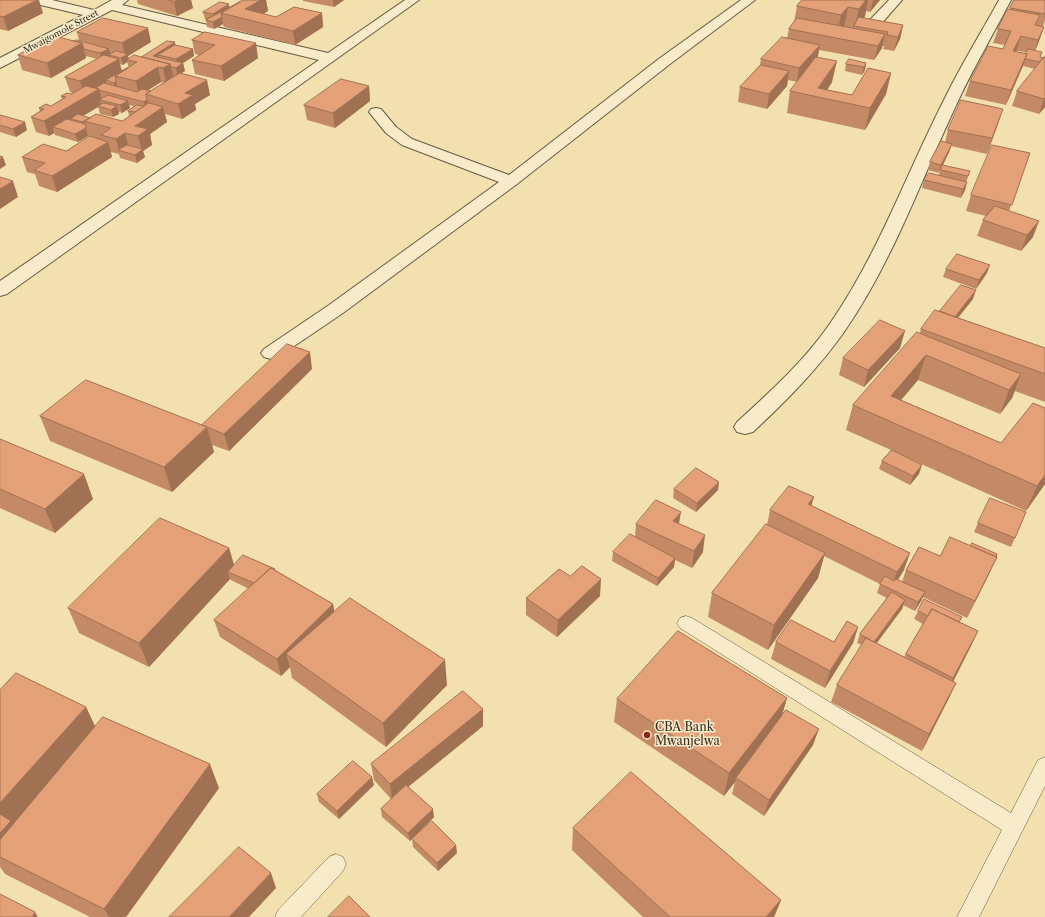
<!DOCTYPE html>
<html>
<head>
<meta charset="utf-8">
<style>
  body { margin:0 }
  canvas { display:block; background:#f2e0ae }
</style>
</head>
<body>
<canvas width="1045" height="917"></canvas>
<script>
const ctx = document.querySelector('canvas').getContext('2d');
ctx.lineJoin = 'round';
function stroke(path, color, width, dash) {
  ctx.strokeStyle = color;
  ctx.lineWidth = width;
  ctx.lineCap = dash ? 'butt' : 'round';
  ctx.setLineDash(dash || []);
  ctx.stroke(path);
}
function fillPath(path, color) {
  ctx.fillStyle = color;
  ctx.fill(path, 'evenodd');
}
function write(font, color, halo, rows, align = 'center') {
  ctx.font = font + ' "Libre Caslon Text",serif';
  ctx.lineWidth = 3;
  ctx.setLineDash([]);
  ctx.textBaseline = 'middle';
  ctx.strokeStyle = halo;
  ctx.fillStyle = color;
  for (const [text, x, y, turn = 0] of rows) {
    ctx.save();
    ctx.translate(x, y);
    ctx.rotate((+turn || 0) * Math.PI / 180);
    ctx.textAlign = isNaN(turn) ? turn : align;
    if (halo) ctx.strokeText(text, 0, 0);
    ctx.fillText(text, 0, 0);
    ctx.restore();
  }
}
const lane = new Path2D(`
  M686,616L692,618L1011,813L1038,760L1045,757V786L979,917H957L1002,830L680,628L677,623L680,618Z
  M336,854L343,857L346,864L343,871L301,917H275L278,910L329,857Z`);
const street = new Path2D(`
  M30,0H52L94,10L112,0H128L122,5L328,53L405,0H419L7,294L0,296V281L319,60L112,10L0,68V58L83,15L32,3Z
  M741,0H755L670,64L517,184L343,313L278,357L271,359L264,357L261,353L264,349L329,305L499,182L402,145L386,133L369,112L371,109L376,108L381,109L396,127L412,139L509,175L660,58Z
  M889,0H902L875,31H865L863,28L865,25Z
  M999,0H1011C994,33 975,65 959,99C922,177 894,260 844,332C818,369 786,401 753,432L745,434L737,432L734,427L737,422C770,392 804,361 829,325C878,255 906,174 945,98C961,65 981,33 999,0Z`);
const wall = new Path2D(`
  M0,0L43,13L8,31L0,29Z
  M137,0H191L193,8L177,16L138,4Z
  M243,0H266L268,11L263,14L276,17L322,13L323,27L295,45L224,27L223,24L214,29L207,27L206,20L207,19H205L203,12L230,7Z
  M303,0H344L334,7L303,1Z
  M802,0H880L870,12L866,11L865,16L864,18L903,25L900,39L894,51L883,49L884,46H882V48L874,60L819,50L818,57L832,82L827,90L852,95L891,73L886,94L865,130L787,113L790,91L799,80L797,82L788,80L787,86L767,109L738,102L740,87L760,65L761,59L787,38L789,29L794,22L797,6Z
  M1014,0H1045V20L1043,27H1044L1039,41L1035,51L1040,57L1044,58L1045,57V107L1039,114L1012,106L1017,91L1035,69L1023,66L1006,105L965,96L970,81L1003,49L1005,45L993,43L998,29L1010,9ZM1016,51L1026,52V53L1016,52Z
  M77,32L151,42L128,56L129,59L142,57L175,42V45L193,49L194,56L183,63L185,71L181,73L210,95L195,104L196,110L182,119L165,114L167,122L150,134L152,145L143,151L145,157L137,163L120,158L119,154L111,152L112,157L57,192L39,186L35,174L27,172L22,157L66,151L90,137L88,136L78,142L55,135L54,133L49,136L36,132L31,117L40,111L39,108L51,106L62,99L61,96L71,94L73,93L70,92L65,77L97,59L86,56V58L51,78L22,70L18,55L79,41ZM127,62L129,68L122,71L120,64L123,65ZM161,82L165,83L151,91L148,90ZM129,105L134,106L128,111L129,116L122,121L90,118L83,116L98,107L100,114L113,117L119,114V112L122,113L130,108Z
  M205,32L258,58L224,81L195,74L192,60L199,55L195,54L192,40Z
  M866,63L865,70L862,75L845,71L846,64Z
  M369,86L370,101L335,128L307,120L304,105Z
  M0,115L27,130L16,137L0,132Z
  M998,124L987,154L951,146L949,152L943,165L970,171L966,182H967L965,190L961,198L922,188L924,180L939,175L941,168L939,173L928,170L930,162L945,142L948,130Z
  M1030,153L1009,211L1033,237L1021,251L977,236L983,220L986,216L966,211L971,195Z
  M946,269L987,273L976,289L943,277Z
  M973,299L958,318L1045,348V402L1015,391L1012,398L1000,414L918,380L901,400L1001,443L1045,408V484L1026,511L910,459L919,474L910,485L879,469L882,461L891,450L846,430L853,405L920,333L921,329L940,311Z
  M900,348L864,387L839,375L843,358Z
  M312,369L229,451L212,445L214,452L172,492L50,441L40,416L202,425Z
  M0,439L93,499L55,533L0,508Z
  M674,489L718,490L696,512L673,498Z
  M812,506L904,570L898,580L902,582L906,570L940,556L996,557L989,574L967,618L923,597L921,601L915,611L903,605L902,609L876,643L904,657L923,624L914,619L918,611L960,622L978,631L970,648L953,682L956,683L948,700L922,751L831,702L837,685L862,645L857,643L860,634L887,598L877,593L880,584L824,556L818,578L768,650L708,617L712,593L767,525L770,510Z
  M1026,512L1011,547L974,532L978,523Z
  M636,524H679L703,552L692,568L675,560L674,567L657,586L612,561L613,552L635,537Z
  M229,548L234,565L275,569V570L333,604L334,612L447,685L386,747L292,678L290,667L281,676L220,637L214,620L249,589L231,580L230,579L149,667L79,633L68,608Z
  M570,576L600,596L557,637L526,615V598Z
  M858,627L853,643L825,688L771,659L776,642H834Z
  M0,690L86,707L95,726L219,788L126,917H90L5,874L0,867Z
  M787,698L782,715L813,745L764,816L732,794L735,782L724,796L614,722L617,699Z
  M483,726L408,787L434,817L410,841L382,817L381,809L391,799L374,780L371,764Z
  M374,785L339,819L319,802L317,794Z
  M573,828L781,900L774,917H643L572,850Z
  M412,839L457,853L438,871L413,847Z`);
const shadedWall = new Path2D(`
  M37,0H39L43,13L8,31L3,17Z
  M178,0H191L193,8L177,16L174,2Z
  M261,0H266L268,11L252,21L227,14Z
  M333,0H344L334,7Z
  M866,0H868L865,16L857,27L855,26L859,9Z
  M873,0H880L870,12Z
  M229,4L230,11L221,13L215,21L213,14Z
  M848,7L844,27L837,35L841,15Z
  M322,13L323,27L295,45L293,31Z
  M222,17L223,24L214,29L213,22Z
  M903,25L900,39L894,51L898,37Z
  M1044,27L1039,41L1034,54L1038,40Z
  M148,28L151,42L128,56L129,60H127V62L123,65L121,58L125,55L122,43Z
  M885,34L882,48L874,60L878,46Z
  M1021,36L1016,51L1009,66L1013,51Z
  M175,42L176,49L158,55L159,61L153,56Z
  M82,43L86,58L51,78L47,63Z
  M256,43L258,58L224,81L221,66Z
  M820,45L817,59L797,82L799,68Z
  M109,49L111,55H109V57L102,61L100,53Z
  M193,49L194,56L177,67L176,59Z
  M1027,54L1022,68L1006,105L1011,90Z
  M119,59L122,73L106,80V83L84,96L80,81Z
  M837,61L832,82L822,98L818,88Z
  M183,63L185,71L177,76L176,68Z
  M866,63L865,70L862,75L864,67Z
  M170,64L174,78L166,83L163,68Z
  M158,67L161,82L139,96L136,81Z
  M789,71L787,86L767,109L769,94Z
  M891,73L886,94L865,130L870,108Z
  M207,80L210,95L195,104L196,110L182,119L178,104L185,93Z
  M116,81L118,89L116,90L114,83Z
  M369,86L370,101L335,128L333,113Z
  M99,89L102,100H100L101,105L98,106V107L76,120L71,119L72,122L53,127L54,133L49,136L44,121Z
  M1045,98V107L1039,114L1044,99Z
  M147,99L149,107H145L144,102Z
  M128,101L130,108L122,113L120,105Z
  M117,106L119,114L113,117L111,110Z
  M163,107L167,122L150,134L152,145L143,151L145,157L137,163L135,155L142,150L135,126Z
  M1003,109L998,124L987,154L992,138Z
  M25,122L27,130L16,137L13,129Z
  M83,122H84L88,136L78,142L75,134L85,128Z
  M125,133L129,148L119,151L116,139Z
  M108,142L112,157L57,192L52,176Z
  M952,144L949,152L939,173L941,165Z
  M3,157L6,165L0,169V159Z
  M13,181L18,197L0,209V189Z
  M967,182L965,190L961,198L963,189Z
  M1039,221L1033,237L1021,251L1027,235Z
  M990,265L987,273L976,289L979,280Z
  M976,290L973,299L943,336L946,327Z
  M905,331L900,348L864,387L868,370Z
  M310,352L312,369L229,451L224,434Z
  M926,355L918,380L885,419L891,396Z
  M1021,374L1012,398L1000,414L1009,390Z
  M207,427L214,452L172,492L164,467Z
  M922,465L919,474L910,485L913,476Z
  M84,474L93,499L55,533L45,509Z
  M1045,475V484L1026,511L1037,486Z
  M719,482L718,490L696,512L697,503Z
  M814,497L809,514L808,504Z
  M681,512L678,529L673,521Z
  M705,535L703,552L692,568L694,551Z
  M229,548L236,572H228L230,579L149,667L139,643Z
  M825,553L818,578L768,650L774,625Z
  M910,553L904,570L891,589L897,572Z
  M997,557L989,574L967,618L975,601Z
  M675,558L674,567L657,586L658,578Z
  M601,579L600,596L557,637L558,620Z
  M925,592L921,601L915,611L918,602Z
  M905,600L902,609L871,651L874,642Z
  M333,604L336,621L286,654L290,667L281,676L277,659Z
  M858,627L853,643L825,688L830,671Z
  M978,631L970,648L946,695L953,678Z
  M445,660L447,685L386,747L383,723Z
  M956,683L948,700L922,751L929,734Z
  M787,698L780,722L736,778L735,782L724,796L729,773Z
  M86,707L97,731L0,857V803Z
  M483,709V726L392,800L390,784Z
  M819,729L813,745L764,816L769,800Z
  M210,764L219,788L126,917H109L104,909Z
  M372,777L374,785L339,819L337,811Z
  M433,809L434,817L410,841L408,833Z
  M456,845L457,853L438,871L437,863Z
  M271,873L276,888L249,917H229Z
  M781,900L774,917H766Z
  M35,912L38,917H32Z`);
const building = new Path2D(`
  M0,0H37L3,17L0,16Z
  M168,0H178L174,2Z
  M243,0H261L245,9L276,17L294,7L322,13L293,31L221,13Z
  M802,0H866L859,9L848,7L841,15L797,6Z
  M1014,0H1045V14L1010,8Z
  M220,2L229,4L213,14L203,12Z
  M240,2L221,13L222,17L213,22L206,20Z
  M1008,9L1040,15L1035,25L1044,27L1038,40L1021,36L1013,51L1027,54L1011,90L970,81L988,46L1003,49L1011,31L998,29Z
  M859,17L903,25L898,37L887,35L888,32L854,26Z
  M103,18L148,28L122,43L77,32Z
  M797,18L885,34L878,46L789,29Z
  M205,32L256,43L221,66L192,60L215,45L192,40Z
  M54,36L82,43L47,63L18,55Z
  M782,37L820,45L799,68L761,59Z
  M77,40L109,49L100,53L84,49L82,43L74,41Z
  M167,41L175,42L153,56L183,63L176,68L171,67L170,64L142,57Z
  M175,45L193,49L176,59L158,55Z
  M1028,49L1042,52L1040,57L1044,58L1040,62L1025,59L1027,54L1026,53Z
  M116,51L128,54L121,58L109,55Z
  M104,55L119,59L80,81L65,77Z
  M134,55L170,64L163,68L158,67L136,81L115,76L137,62L127,60Z
  M816,57L837,61L818,88L852,95L868,68L891,73L870,108L790,91Z
  M1044,57H1045V98L1044,99L1017,91Z
  M849,59L866,63L864,67L846,64Z
  M761,65L789,71L769,94L740,87Z
  M127,68H128L115,76L116,81L114,83L106,80Z
  M180,73L207,80L185,93L193,95L178,104L146,94Z
  M341,79L369,86L333,113L304,105Z
  M104,83L137,92L142,89L151,91L146,94L147,99L144,102L99,90V89L96,88Z
  M86,86L99,89L44,121L31,117L44,109L39,108L46,104L51,106L66,97L61,96L67,93L71,94Z
  M108,95L128,101L120,105L100,100Z
  M961,100L1003,109L992,138L948,130Z
  M104,103L117,106L111,110L98,106Z
  M149,103L163,107L135,126L148,129L138,136L125,133L116,139L101,135L111,128L84,121L96,114L122,121Z
  M137,105L144,106L135,112L128,111Z
  M78,114L90,118L83,122L71,119Z
  M0,115L25,122L13,129L0,125Z
  M67,119L85,124L86,128L75,134L53,127Z
  M90,136L108,142L52,176L34,170L45,163L22,157L43,144L66,151Z
  M941,141L952,144L941,165L930,162Z
  M127,145L143,149L135,155L118,150Z
  M992,145L1030,153L1012,205L971,195Z
  M0,156L3,157L0,159Z
  M942,165L970,171L968,176L941,170Z
  M929,173L967,182L963,189L924,180Z
  M0,177L13,181L0,189Z
  M995,206L1039,221L1027,235L983,220Z
  M957,254L990,265L979,280L946,269Z
  M961,285L976,290L955,317L940,311Z
  M935,310L1045,348V374L921,329Z
  M880,320L905,331L868,370L843,358Z
  M917,332L1021,374L1009,390L926,355L891,396L1001,443L1033,403L1045,408V475L1037,486L853,405Z
  M287,344L310,352L224,434L207,427L202,425Z
  M86,380L207,427L164,467L40,416Z
  M0,439L84,474L45,509L0,489Z
  M892,450L922,465L913,476L882,461Z
  M696,468L719,482L697,503L674,489Z
  M789,486L814,497L808,504L910,553L897,572L770,510Z
  M990,498L1026,512L1015,538L978,523Z
  M656,500L681,512L673,521L705,535L694,551L636,524Z
  M160,518L229,548L139,643L68,608Z
  M766,524L825,553L774,625L712,593Z
  M630,534L675,558L658,578L613,552Z
  M950,537L997,557L975,601L906,570L919,547L940,556Z
  M972,543L997,554L996,557L971,546Z
  M243,555L275,569H274L271,568L254,583L228,572Z
  M582,566L601,579L558,620L526,598L559,569L570,576Z
  M271,568L333,604L277,659L214,620Z
  M885,576L894,581L896,579L925,592L918,602L880,584Z
  M892,592L905,600L874,642L860,634Z
  M350,598L445,660L383,723L286,654Z
  M924,599L962,617L959,622L932,609L928,616L918,611Z
  M932,609L978,631L953,678L906,654Z
  M791,620L834,642L847,621L858,627L830,671L776,642Z
  M678,631L787,698L729,773L617,699Z
  M866,638L956,683L929,734L837,685Z
  M16,673L86,707L0,803V690Z
  M463,691L483,709L390,784L371,764Z
  M786,710L819,729L769,800L736,778Z
  M103,717L210,764L104,909L0,857V840Z
  M353,761L372,777L337,811L317,794Z
  M631,772L781,900L766,917H670L573,828Z
  M406,785L433,809L408,833L381,809Z
  M0,814L11,821L0,833Z
  M432,821L456,845L437,863L412,839Z
  M239,847L271,873L229,917H169Z
  M0,894L35,912L32,917H0Z
  M349,896L370,917H328Z`);
const markers = [
  [647,735,4,"#8f2418"]
];
const farStreetnames = [
  ["Mwaigomole Street",61,32,-28]
];
const nearPoinames = [
  ["CBA Bank",655,728],
  ["Mwanjelwa",655,742]
];
stroke(lane, '#675a44', 1);
stroke(street, '#675a44', 2);
fillPath(lane, '#f7ebca');
fillPath(street, '#f7ebca');
fillPath(wall, '#c48a66');
fillPath(shadedWall, '#a07153');
fillPath(building, '#e4a177');
stroke(building, '#a07153', 1);
for (const [x, y, r, color] of markers) {
  const dot = new Path2D();
  dot.arc(x, y, r, 0, 2 * Math.PI);
  ctx.fillStyle = color;
  ctx.fill(dot);
  stroke(dot, '#f7ebca', 1.5);
}
write('9px', '#392e21', '#f7ebca', farStreetnames);
write('12px', '#392e21', '#f7ebca', nearPoinames, 'left');
</script>
</body>
</html>
